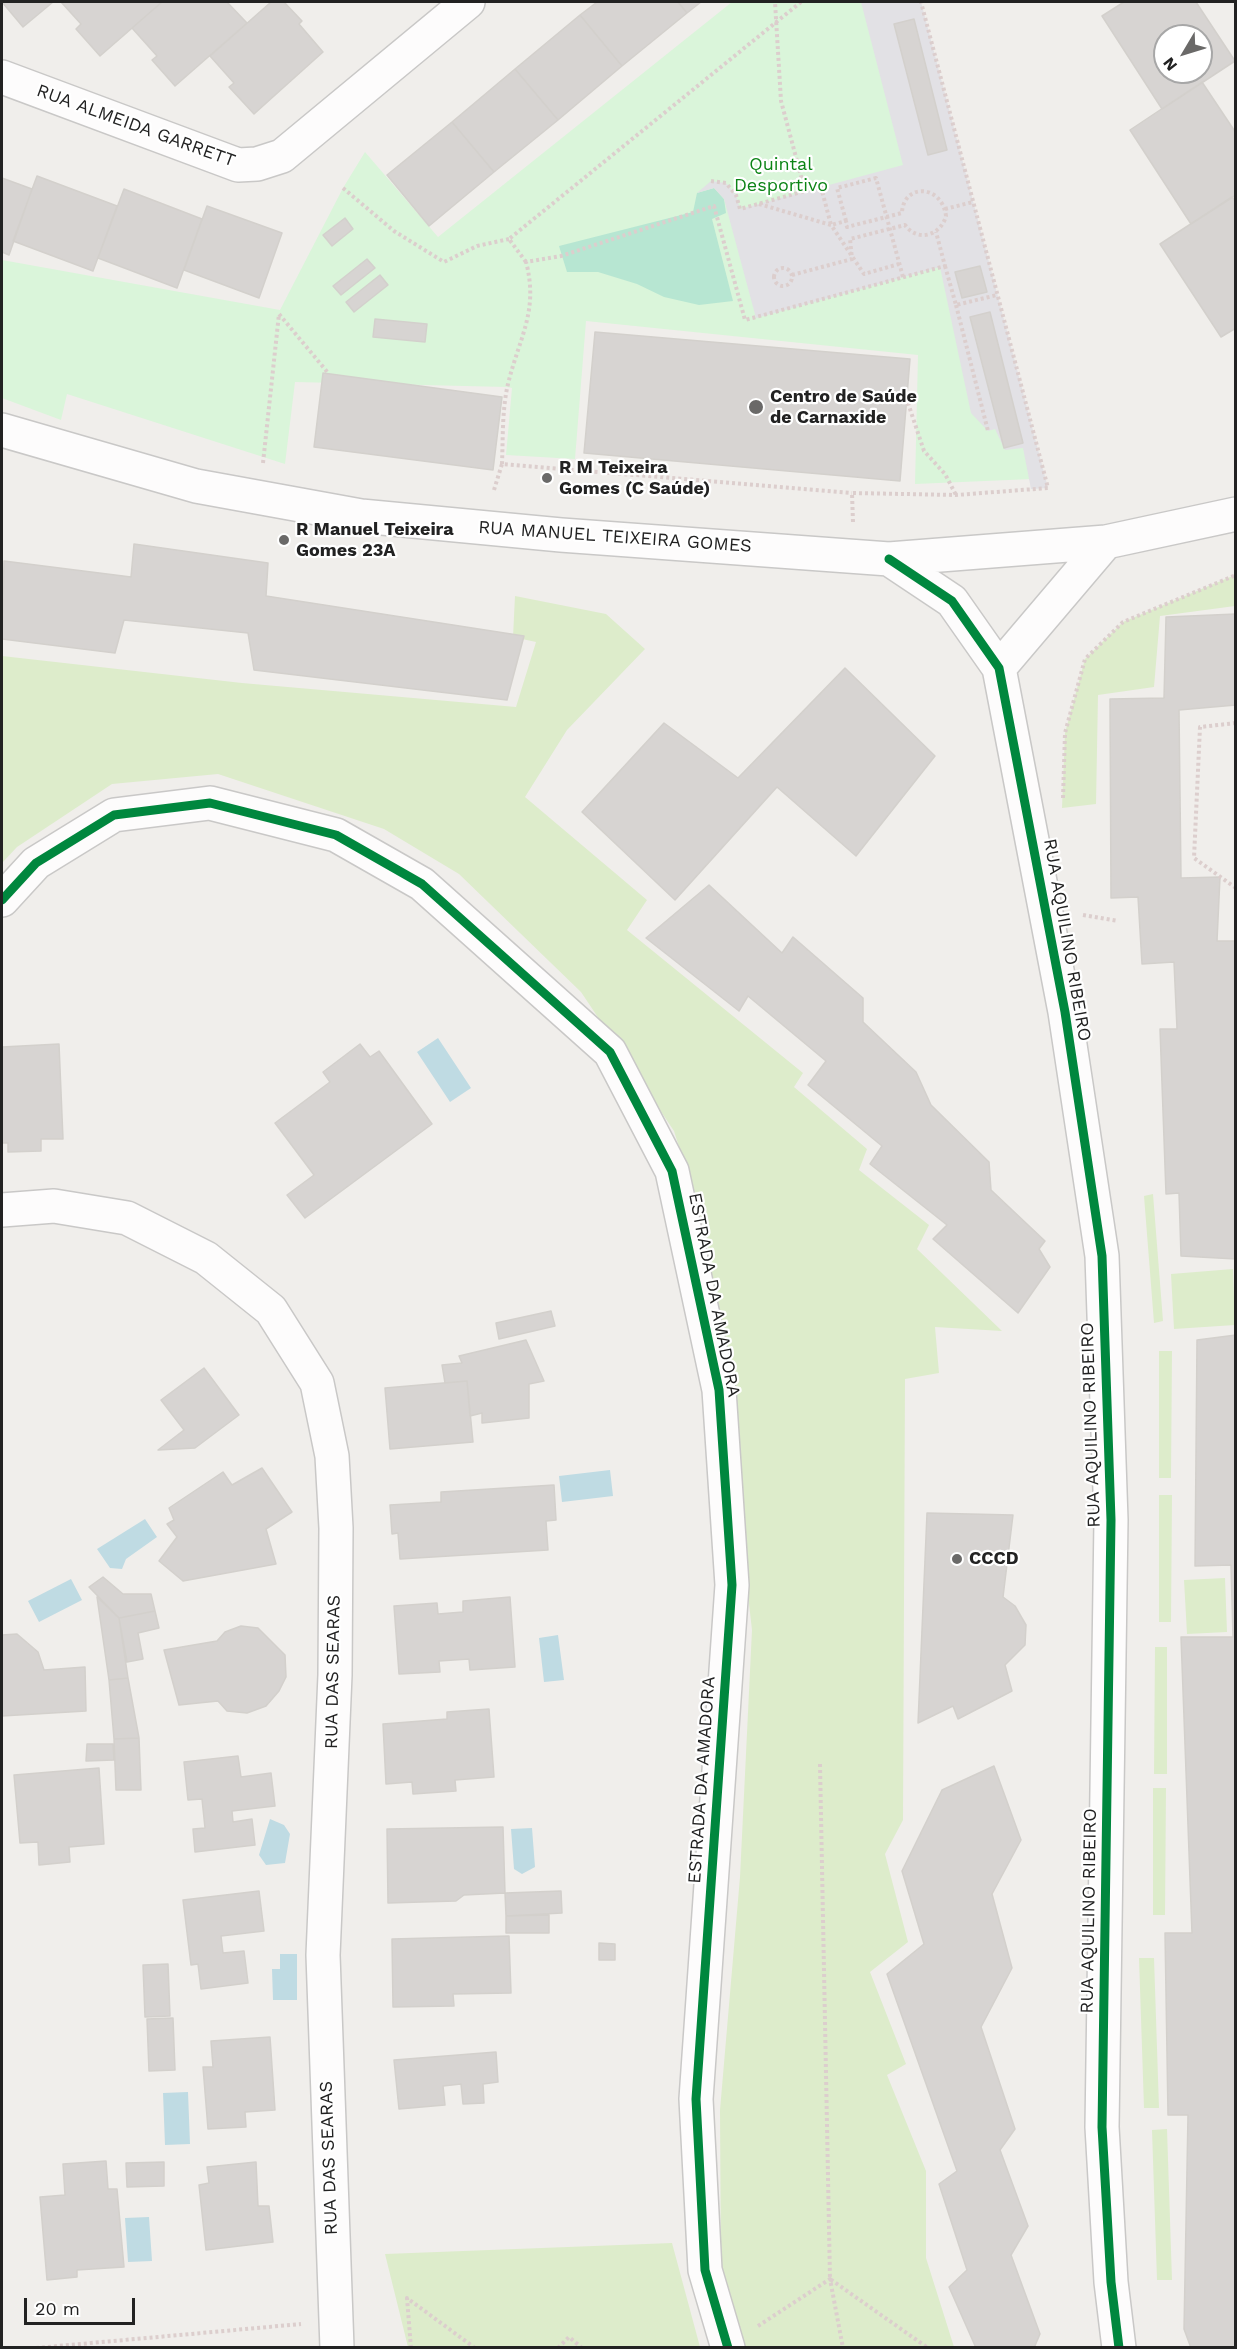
<!DOCTYPE html>
<html>
<head>
<meta charset="utf-8">
<style>
  body { margin:0 }
  #map { position:relative; width:1237px; height:2349px; overflow:hidden; background:#f0eeeb; font-family:"Work Sans",sans-serif }
  canvas { display:block }
  .frame { position:absolute; inset:0; border:3px solid #222; pointer-events:none }
  .north { position:absolute; left:1153px; top:24px; width:60px; height:60px; box-sizing:border-box; background:#fff; border:2px solid #a7a7a7; border-radius:50%; rotate:232deg; font-size:16px; font-weight:700; line-height:24px; text-align:center; color:#222 }
  .north::after { content:''; display:block; margin:auto; width:21px; height:27px; background:#6a6968; clip-path:polygon(50% 0,100% 100%,50% 72%,0 100%) }
  .scale { position:absolute; left:24px; top:2298px; width:111px; height:27px; box-sizing:border-box; border:3px solid #222; border-top:0; padding-left:8px; font-size:18px; line-height:21px; white-space:nowrap; color:#222; -webkit-text-stroke:4px #fff; paint-order:stroke }
</style>
</head>
<body>
<div id="map">
<canvas width="1237" height="2349"></canvas>
<div class="frame"></div>
<div class="north">N</div>
<div class="scale">20 m</div>
</div>
<script>
const ctx = document.querySelector('canvas').getContext('2d');
ctx.lineJoin = 'round';
function fillPath(path, color) {
  ctx.fillStyle = color;
  ctx.fill(path, 'evenodd');
}
function stroke(path, color, width, dash) {
  ctx.strokeStyle = color;
  ctx.lineWidth = width;
  ctx.lineCap = dash ? 'butt' : 'round';
  ctx.setLineDash(dash || []);
  ctx.stroke(path);
}
function write(font, color, halo, rows, align = 'center') {
  ctx.font = font + ' "Work Sans",sans-serif';
  ctx.lineWidth = 4.5;
  ctx.setLineDash([]);
  ctx.textBaseline = 'middle';
  ctx.strokeStyle = halo;
  ctx.fillStyle = color;
  for (const [text, x, y, turn = 0] of rows) {
    ctx.save();
    ctx.translate(x, y);
    ctx.rotate((+turn || 0) * Math.PI / 180);
    ctx.textAlign = isNaN(turn) ? turn : align;
    if (halo) ctx.strokeText(text, 0, 0);
    ctx.fillText(text, 0, 0);
    ctx.restore();
  }
}
const grass = new Path2D(`
  M1235,575V606L1160,616L1154,687L1098,695L1096,804L1062,808L1065,733L1085,659L1123,622Z
  M515,596L606,614L645,649L567,730L525,797L647,900L627,930L803,1073L794,1087L867,1149L859,1170L929,1225L917,1249L1002,1331L935,1327L939,1373L905,1379L903,1820L885,1854L908,1942L870,1972L906,2064L887,2075L926,2171V2258L954,2347H745L721,2272L720,2110L740,1877L752,1630L707,1236L674,1131L581,992L459,874L384,829L218,774L112,784L17,847L2,863V656L242,683L516,707L536,642L513,637Z
  M1153,1194L1163,1321L1154,1323L1144,1196Z
  M1233,1269L1235,1325L1174,1329L1171,1274Z
  M1159,1351H1172L1171,1478H1159Z
  M1159,1495H1172L1171,1622H1159Z
  M1225,1578L1227,1632L1187,1634L1184,1580Z
  M1155,1647H1167V1774H1154Z
  M1153,1788H1166L1165,1915H1153Z
  M1139,1958H1154L1159,2108H1144Z
  M1167,2129L1172,2280H1157L1152,2130Z
  M672,2243L700,2347H408L385,2254Z`);
const park = new Path2D(`
  M732,2H908L1032,479L915,484L918,355L586,321L575,459L506,455L512,388L507,387L295,382L285,464L67,394L61,420L2,398V260L280,310L343,188L365,152L438,237Z`);
const pitch = new Path2D(`
  M714,188L724,199L726,213L712,219L733,301L699,305L664,297L637,284L598,272H567L559,246L693,212L697,193Z`);
const plaza = new Path2D(`
  M861,2H921L1048,488L1031,489L1023,448L1005,450L995,429L988,431L971,413L940,267L756,318L724,199L714,188L697,193L711,181L726,183L736,195L740,209L903,165Z`);
const water = new Path2D(`
  M438,1038L471,1088L450,1102L417,1052Z
  M610,1470L613,1496L562,1502L559,1476Z
  M145,1519L157,1537L126,1559L122,1569L110,1568L97,1549Z
  M71,1579L82,1600L39,1622L28,1601Z
  M558,1635L564,1680L544,1682L539,1638Z
  M270,1819L284,1825L290,1834L285,1863L266,1865L259,1855Z
  M532,1828L535,1867L522,1874L514,1869L511,1829Z
  M280,1954H297V2000H273L272,1969H280Z
  M188,2092L190,2144L165,2145L163,2093Z
  M149,2217L152,2261L128,2262L125,2218Z`);
const building = new Path2D(`
  M2,2H53L23,27Z
  M61,2H162L100,56L76,29L81,24Z
  M162,2H227L247,23L175,86L152,60L157,56L132,28Z
  M271,2H284L302,21L299,24L323,52L254,114L229,87L234,83L210,56Z
  M597,2H678L687,13L622,66L580,15Z
  M678,2H701L687,13Z
  M1124,2H1196L1235,61L1162,109L1102,16ZM1165,36H1201V72H1165Z
  M580,15L622,66L558,120L515,69Z
  M914,19L947,150L928,155L894,24Z
  M515,69L558,120L494,172L452,122Z
  M1202,82L1236,133V195L1191,224L1130,130Z
  M452,122L494,172L429,226L387,175Z
  M37,176L117,206L93,271L13,241Z
  M2,178L32,189L9,255L2,252Z
  M124,189L202,219L177,288L98,258Z
  M1232,197L1236,202V328L1221,337L1160,244Z
  M207,206L282,233L259,298L184,270Z
  M345,218L353,229L332,246L323,235Z
  M367,259L375,268L341,295L333,286Z
  M980,266L987,292L962,298L955,272Z
  M380,275L388,285L354,312L346,302Z
  M990,312L1023,443L1004,448L970,317Z
  M375,319L427,324L425,342L373,337Z
  M595,332L910,359L900,481L584,453Z
  M323,373L502,397L493,470L314,447Z
  M134,544L268,563L266,596L524,636L507,700L254,670L248,633L124,620L115,653L2,639L4,561L131,577Z
  M1236,614V705L1179,710L1181,878L1220,877L1217,941H1236V1259L1181,1256L1179,1193L1166,1194L1160,1029H1177L1174,962L1142,964L1138,897L1111,898L1110,699L1164,698L1166,617Z
  M845,668L935,756L856,856L777,787L675,900L582,812L664,723L738,778Z
  M709,885L782,953L793,937L863,998V1022L916,1072L931,1105L989,1162L991,1190L1045,1241L1039,1249L1050,1267L1018,1313L933,1239L947,1225L870,1164L882,1146L808,1085L826,1061L748,996L739,1011L646,938Z
  M59,1044L63,1139H41V1151L8,1152V1143H2V1047Z
  M360,1044L370,1057L379,1051L432,1124L305,1218L287,1195L314,1175L275,1123L330,1082L323,1072Z
  M551,1311L555,1326L499,1339L496,1323Z
  M1236,1335V2348H1191L1184,2329L1188,2115H1168L1165,1933H1192L1181,1637H1233L1231,1565L1195,1566L1197,1340Z
  M526,1340L544,1381L529,1384V1418L482,1423V1413L470,1416L467,1381L445,1383L442,1365L462,1363L459,1356Z
  M204,1368L239,1415L195,1448L158,1450L184,1430L161,1400Z
  M467,1381L473,1442L390,1449L385,1388Z
  M262,1468L292,1512L266,1529L276,1564L183,1581L159,1561L177,1537L167,1524L174,1520L169,1508L223,1472L232,1485Z
  M554,1485L556,1520L546,1521L548,1550L400,1559L398,1533L392,1534L390,1505L441,1502V1492Z
  M927,1513L1013,1515L1003,1597L1015,1606L1026,1625L1025,1645L1005,1665L1012,1691L958,1719L953,1706L918,1723Z
  M103,1577L123,1594H151L155,1611L119,1618L89,1587Z
  M97,1597L119,1618L128,1678L109,1680Z
  M510,1597L515,1667L470,1670L469,1659L439,1661L440,1672L399,1674L394,1606L437,1603L438,1614L463,1612V1601Z
  M155,1611L159,1628L138,1633L143,1659L127,1662L119,1618Z
  M241,1626L258,1628L285,1655L286,1677L279,1691L266,1706L247,1713L227,1711L218,1701L179,1705L164,1650L217,1641L225,1632Z
  M17,1634L38,1652L44,1670L85,1667L86,1711L2,1716V1635Z
  M128,1678L139,1738L114,1739L109,1680Z
  M489,1709L494,1777L455,1780L456,1791L413,1794L412,1782L386,1784L383,1724L447,1719V1712Z
  M139,1738L141,1790H116L114,1739Z
  M87,1744H113L114,1760L86,1761Z
  M238,1756L241,1777L271,1773L275,1806L232,1811L233,1822L252,1819L255,1845L195,1852L193,1829L205,1828L202,1799L188,1800L184,1762Z
  M994,1766L1021,1840L992,1894L1012,1968L981,2027L1015,2129L1000,2150L1028,2226L1011,2255L1040,2334L1034,2348H976L949,2287L967,2270L939,2184L957,2171L887,1974L924,1944L902,1871L942,1790Z
  M99,1768L104,1844L69,1847L70,1862L39,1865L38,1842L20,1843L14,1775Z
  M503,1827L505,1893L464,1895L456,1901L388,1903L387,1829Z
  M259,1891L264,1931L221,1936L223,1953L244,1951L248,1983L201,1989L198,1964L191,1965L183,1900Z
  M561,1891L562,1913L506,1916L505,1893Z
  M549,1915V1933H506V1916Z
  M509,1936L511,1993L453,1994L454,2006L393,2007L392,1939Z
  M599,1943L615,1944V1960H599Z
  M168,1964L170,2016L145,2017L143,1965Z
  M173,2018L175,2070L149,2071L147,2019Z
  M270,2037L275,2110L245,2112L246,2127L208,2129L203,2067H213L211,2041Z
  M496,2052L498,2082L483,2084L484,2103L463,2104L461,2084L443,2086L445,2105L399,2109L394,2060Z
  M106,2161L108,2189H117L124,2267L77,2270V2277L47,2280L40,2197L65,2195L63,2164Z
  M164,2162V2186L127,2187L126,2163Z
  M256,2162L258,2206H269L273,2242L206,2250L199,2185L209,2183L207,2167Z`);
const path = new Path2D(`
  M711,181L726,183L736,195L740,209L805,191L781,101L775,2
  M343,188L394,231L444,262L477,246L509,239
  M759,204L831,225L864,274L899,264
  M945,209L973,202
  M846,221L837,188L876,178L903,277
  M526,262L509,239L801,2
  M945,266L956,305L997,295
  M774 277a9 9 0 1 1 18 0a9 9 0 1 1-18 0Z
  M792,275L852,259L850,239L905,225C918,243 941,235 946,216C942,184 903,183 902,213L847,227L846,221L831,225L821,187L805,191
  M956,305L988,431
  M906,397L924,451L945,474L956,495
  M263,463L279,314L329,374
  M502,464C503,438 502,409 508,384C519,338 539,311 526,262L561,256L714,206L745,320L945,266L936,232
  M494,490L502,464L852,493
  M853,522L852,493L956,495L1048,488L921,2
  M1236,723L1200,727L1194,858L1236,888
  M1063,798L1065,733L1085,659L1123,622L1236,575
  M1083,915L1118,921
  M820,1764L830,2279L928,2348
  M758,2326L830,2279L843,2348
  M36,2348L301,2324
  M411,2348L407,2298L475,2348
  M558,2348L569,2337L582,2348`);
const minor = new Path2D(`
  M2,77L238,165L257,164L282,156L468,2
  M2,430L196,486L361,516L561,535L889,559L1106,542L1236,514
  M889,559L952,601L999,668L1065,1012L1102,1256L1111,1520L1102,2127L1111,2282L1119,2348
  M999,668L1106,542
  M2,900L36,863L114,815L210,803L336,835L422,884L610,1052L672,1171L719,1390L732,1585L696,2099L705,2270L728,2348
  M2,1210L54,1206L127,1218L206,1258L271,1310L317,1383L332,1456L336,1528L335,1675L323,1955L337,2348`);
const cycleway = new Path2D(`
  M889,559L952,601L999,668L1065,1012L1102,1256L1111,1520L1102,2127L1111,2282L1119,2348
  M2,900L36,863L114,815L210,803L336,835L422,884L610,1052L672,1171L719,1390L732,1585L696,2099L705,2270L728,2348`);
const markers = [
  [756,407,8,"#6a6968"],
  [547,478,6,"#6a6968"],
  [284,540,6,"#6a6968"],
  [957,1559,6,"#6a6968"]
];
const streetNames = [
  ["RUA ALMEIDA GARRETT",136,126,20],
  ["RUA MANUEL TEIXEIRA GOMES",615,537,4],
  ["RUA AQUILINO RIBEIRO",1067,940,80],
  ["ESTRADA DA AMADORA",714,1295,79],
  ["RUA AQUILINO RIBEIRO",1091,1425,-92],
  ["RUA DAS SEARAS",333,1672,-89],
  ["ESTRADA DA AMADORA",702,1780,-86],
  ["RUA AQUILINO RIBEIRO",1089,1911,-89],
  ["RUA DAS SEARAS",329,2158,-92]
];
const parkNames = [
  ["Quintal",781,165],
  ["Desportivo",781,186]
];
const poiNames = [
  ["Centro de Saúde",770,397],
  ["de Carnaxide",770,418],
  ["R M Teixeira",559,468],
  ["Gomes (C Saúde)",559,489],
  ["R Manuel Teixeira",296,530],
  ["Gomes 23A",296,551],
  ["CCCD",969,1559]
];
fillPath(grass, '#ddeccb');
fillPath(park, '#daf5da');
fillPath(pitch, '#b7e6d2');
fillPath(plaza, '#e2e1e5');
fillPath(water, '#bfdbe3');
fillPath(building, '#d7d4d2');
stroke(building, '#d3d0cc', 1.5);
stroke(minor, '#c9c8c7', 36);
stroke(path, '#dccecd', 4, [3, 3]);
stroke(minor, '#fdfcfc', 33);
stroke(cycleway, '#00873e', 9);
for (const [x, y, r, color] of markers) {
  const dot = new Path2D();
  dot.arc(x, y, r, 0, 2 * Math.PI);
  ctx.fillStyle = color;
  ctx.fill(dot);
  stroke(dot, '#fff', 2);
}
write('18px', '#222', '#fff', streetNames);
write('18px', '#0c8416', '#fff', parkNames);
write('bold 18px', '#222', '#fff', poiNames, 'left');
</script>
</body>
</html>
